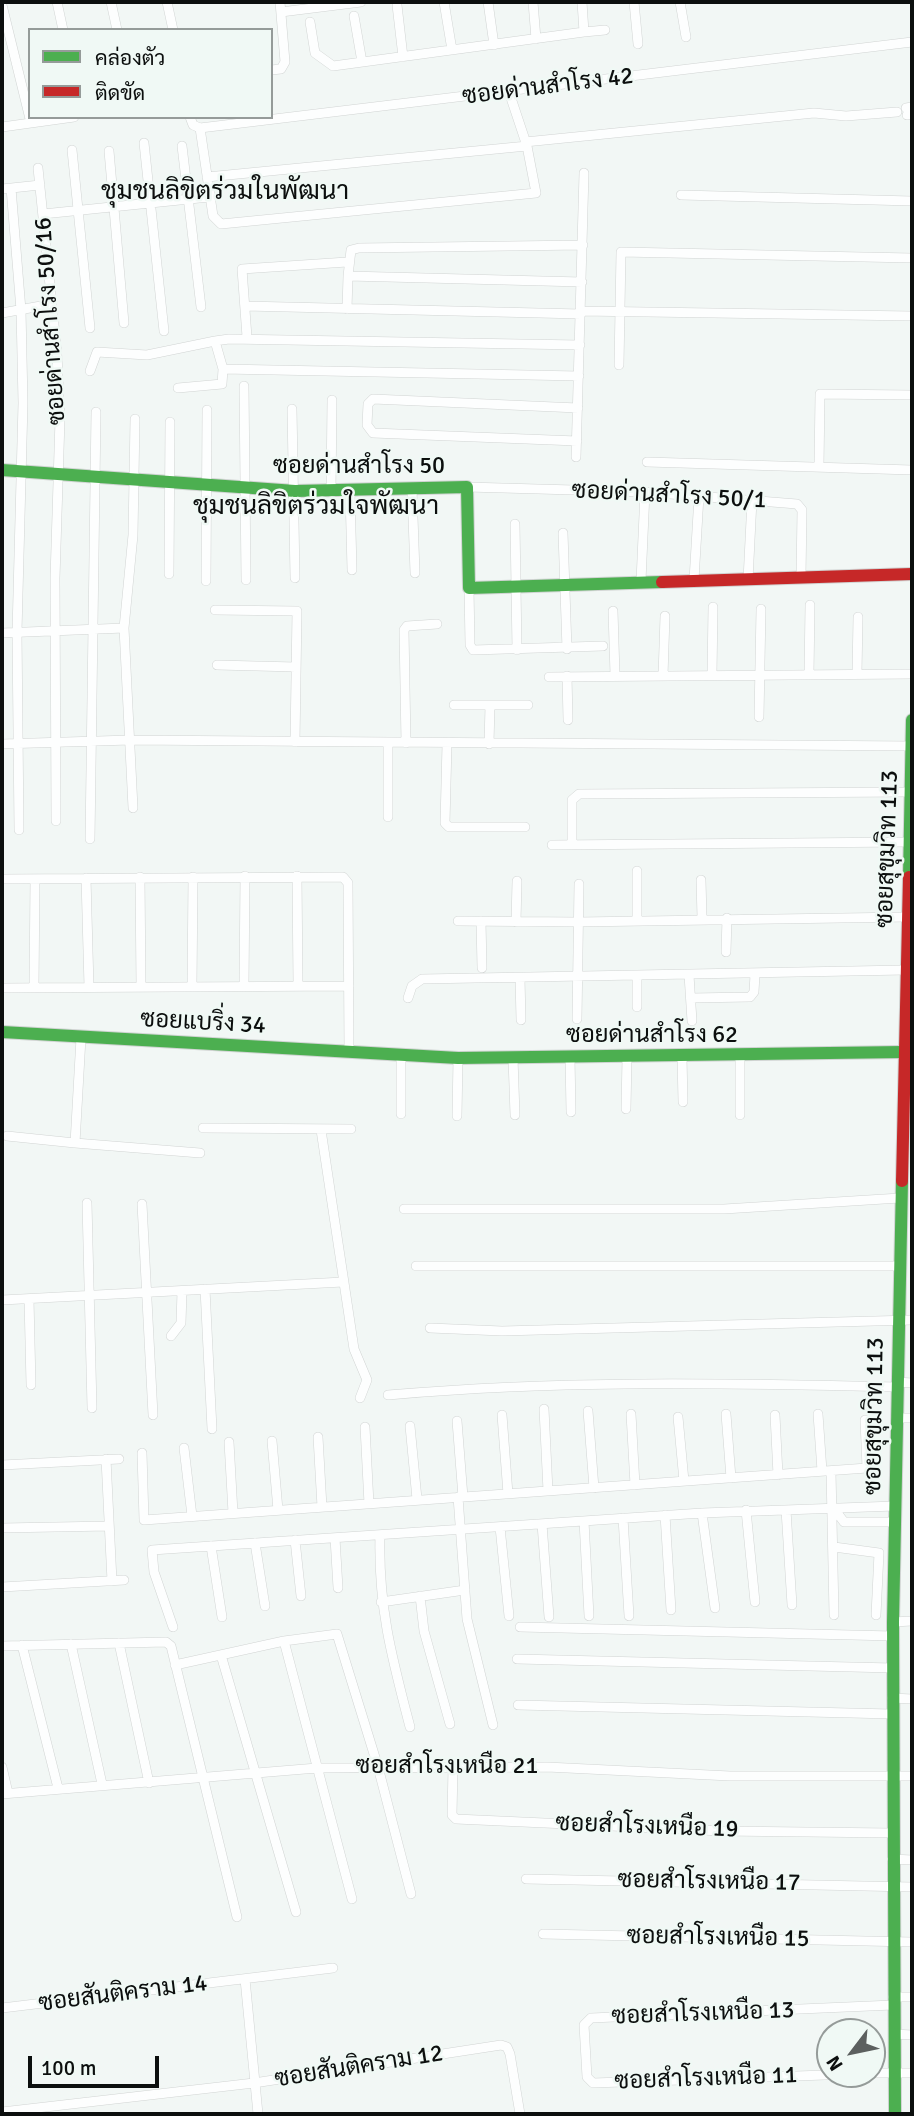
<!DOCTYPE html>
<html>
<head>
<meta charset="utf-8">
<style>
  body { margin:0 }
  #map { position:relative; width:914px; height:2116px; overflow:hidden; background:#f2f7f5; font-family:Signika,Sarabun,sans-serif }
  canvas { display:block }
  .frame { position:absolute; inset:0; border:4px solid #0c0f0e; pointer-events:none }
  .legend { position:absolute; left:28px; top:28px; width:245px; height:91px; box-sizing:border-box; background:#f0f9f5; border:2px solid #959b99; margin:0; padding:9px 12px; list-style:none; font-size:21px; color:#0c0f0e }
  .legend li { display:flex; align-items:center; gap:14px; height:35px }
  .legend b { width:35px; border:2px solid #959b99 }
  .north { position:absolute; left:816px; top:2018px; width:70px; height:70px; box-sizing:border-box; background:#f0f9f5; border:2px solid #959b99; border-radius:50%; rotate:238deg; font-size:19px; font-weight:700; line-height:28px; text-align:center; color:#0c0f0e }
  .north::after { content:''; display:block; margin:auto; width:24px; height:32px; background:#5c605f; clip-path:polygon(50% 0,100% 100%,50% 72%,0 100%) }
  .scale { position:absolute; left:28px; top:2056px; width:131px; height:32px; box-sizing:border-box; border:4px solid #0c0f0e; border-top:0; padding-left:9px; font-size:21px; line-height:24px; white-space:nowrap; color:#0c0f0e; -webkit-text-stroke:5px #f0f9f5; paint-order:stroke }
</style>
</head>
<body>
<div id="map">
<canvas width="914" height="2116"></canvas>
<div class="frame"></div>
<ul class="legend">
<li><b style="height:9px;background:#4caf50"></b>คล่องตัว</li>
<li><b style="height:9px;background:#c62828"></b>ติดขัด</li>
</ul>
<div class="north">N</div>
<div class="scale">100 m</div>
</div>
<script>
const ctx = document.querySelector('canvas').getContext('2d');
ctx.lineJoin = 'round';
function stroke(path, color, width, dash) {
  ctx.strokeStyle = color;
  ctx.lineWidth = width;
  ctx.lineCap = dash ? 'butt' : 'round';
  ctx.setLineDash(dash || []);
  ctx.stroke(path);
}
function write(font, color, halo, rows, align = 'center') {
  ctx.font = font + ' Signika,Sarabun,sans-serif';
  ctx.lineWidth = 5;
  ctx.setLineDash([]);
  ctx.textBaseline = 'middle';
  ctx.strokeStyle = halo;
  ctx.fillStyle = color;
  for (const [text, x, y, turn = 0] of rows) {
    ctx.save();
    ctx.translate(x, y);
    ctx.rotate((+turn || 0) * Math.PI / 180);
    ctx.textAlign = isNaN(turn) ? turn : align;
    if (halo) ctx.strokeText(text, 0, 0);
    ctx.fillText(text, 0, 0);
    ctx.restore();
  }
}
const street = new Path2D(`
  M57,2L63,30
  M111,2L117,30
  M167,2L173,30
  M444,2L452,50
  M488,2L494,45
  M533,2L536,39
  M582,2L584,32L605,30
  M634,2L638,44
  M680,2L686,37
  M2,5L31,123
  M397,5L403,57
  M281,12L361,2
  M354,16L362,62
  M310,22L315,53L333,66L584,32
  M271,70L281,69L285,62L280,2
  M906,108L912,107
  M907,115L912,114
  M190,117L193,125L200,128L912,42
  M2,127L74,117
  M200,128L213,216L221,224L536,193L527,146L509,92
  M525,142L814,113L846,116L897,112
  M144,143L164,331
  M182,146L201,307
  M72,150L90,328
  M109,151L124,323
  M38,168L57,354L60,419L55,578L56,821
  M207,177L527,146
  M11,188L21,310L23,403L17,632L19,830
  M2,189L40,185
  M681,195L912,201
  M43,214L209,197
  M582,282L348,276L351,250L359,248L583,245
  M245,306L581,314
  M347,309L348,276
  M581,311L912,316
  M2,313L52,304
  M247,337L242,269L347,262
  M619,365L621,252L912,258
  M223,369L579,376
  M90,371L97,352L147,355L215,341
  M244,386L246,580
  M178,388L222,384L223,369L215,341L229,339L580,345
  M292,409L295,578
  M577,441L373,433L367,425L368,404L373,399L578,408
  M576,457L584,173
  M647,462L912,470
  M819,467L820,394L912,395
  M467,487L645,492L797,504L802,510L801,577
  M412,489L415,573
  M331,492L332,400
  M350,492L352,570
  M515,524L517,650
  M563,533L567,649
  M169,574L170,422
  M694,580L699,496
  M748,580L752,500
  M206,581L207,410
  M641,581L645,492
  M469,588L470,645L473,650L603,646
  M215,610L297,611L295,742
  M613,611L615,675
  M2,633L124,628
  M217,665L296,667
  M857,674L858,617
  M712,675L713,607
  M809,675L810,605
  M567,676L568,720
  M663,676L665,616
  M549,677L912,674
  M454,705H528
  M759,717L761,609
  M406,743L404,630L407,626L437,624
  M2,744L130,740L912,746
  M447,744L445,823L449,827H525
  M489,744L490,705
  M133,808L124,628L133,535L135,419
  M388,817V743
  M90,839L96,412
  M552,845L910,842
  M572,845V800L579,794L912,792
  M637,871V919
  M297,876L298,985
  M140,877L141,987
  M86,878L89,987
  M2,879L343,877L348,883L349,1052
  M701,880L702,918
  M458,921L578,922L907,917
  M481,921L482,968
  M516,922L517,881
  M726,952L727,918
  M689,975L692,1021
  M520,978L521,1020
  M244,986L245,876
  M192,987L193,877
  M2,988L349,986
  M34,988L35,879
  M408,998L412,986L422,979L905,970
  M691,998L750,997L754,992L755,974
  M637,1007V977
  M577,1019L579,884
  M81,1038L75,1143L200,1153
  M740,1056V1115
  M570,1057L571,1112
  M682,1057L683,1102
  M513,1058L515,1115
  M626,1109L627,1057
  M401,1114V1055
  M457,1116L458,1058
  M203,1128L351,1129
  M321,1130L354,1349L367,1380L360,1398
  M7,1136L75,1143
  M87,1203L92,1408
  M142,1204L153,1415
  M404,1209H724L900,1198
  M416,1266H899
  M205,1289L212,1429
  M29,1299L31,1385
  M2,1300L343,1282
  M430,1328L502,1331L912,1320
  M171,1336L181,1323L182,1291
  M897,1382L912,1383
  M388,1395C558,1380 727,1383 897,1387
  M544,1409L548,1491
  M588,1411L594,1488
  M631,1414L635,1485
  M726,1414L731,1478
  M818,1414L822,1471
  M502,1415L508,1494
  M775,1415L778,1475
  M678,1417L684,1481
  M896,1418H912
  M457,1421L463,1497
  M410,1426L417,1499
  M365,1427L369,1504
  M318,1437L322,1507
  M272,1441L278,1510
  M229,1442L233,1513
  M184,1448L192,1516
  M142,1453L144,1520L867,1468L865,1420
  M106,1459L112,1581
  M2,1465L119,1459
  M831,1471L834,1615
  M458,1497L467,1619L493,1725
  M746,1510L755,1602
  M786,1510L792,1605
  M835,1510L844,1522H894
  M665,1515L671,1610
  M623,1518L629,1616
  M584,1521L589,1616
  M542,1524L549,1617
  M500,1527L509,1616
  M2,1528L109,1526
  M380,1535C378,1607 392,1658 410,1727
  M335,1538L338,1588
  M295,1540L301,1596
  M255,1543L265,1606
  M211,1546L222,1617
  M834,1547L879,1553L876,1615
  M2,1587L124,1580
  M420,1596L424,1631L450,1724
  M381,1602L465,1590
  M715,1608L702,1513L895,1506
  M893,1622L912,1621
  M173,1627L154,1572L152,1550L702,1513
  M520,1627L893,1636
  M284,1641L352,1899
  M119,1643L149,1783
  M71,1644L102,1784
  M22,1645L58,1788
  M2,1646L166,1642L171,1646L237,1917
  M221,1655L296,1912
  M517,1659L893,1668
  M175,1665L284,1641L337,1634L378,1767L411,1894
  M892,1698L912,1699
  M518,1705L892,1714
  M2,1767L8,1793
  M453,1767L452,1815L456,1819L722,1831L892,1833
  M2,1794L317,1768L547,1767L730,1776H912
  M892,1859L912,1860
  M526,1879L912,1887
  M543,1934L912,1942
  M245,1979L258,2114
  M893,1997H912
  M2,2008L333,1968
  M894,2034L912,2035
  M872,2073H912
  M854,2074L593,2083L587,2077L584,2025L591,2018L893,2005
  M2,2112L254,2083L501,2045L507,2047L510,2054L520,2114`);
const fast = new Path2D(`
  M2,470L295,491L467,487L469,588L662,582
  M909,877L912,720
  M2,1032L458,1058L903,1052
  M895,2114L893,1622L902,1181`);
const jam = new Path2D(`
  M662,582L912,574
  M902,1181L909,877`);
const streetNames = [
  ["ซอยด่านสำโรง 42",548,87,-7],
  ["ซอยด่านสำโรง 50/16",51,321,-94],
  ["ซอยด่านสำโรง 50",359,467],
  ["ซอยด่านสำโรง 50/1",669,496,3],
  ["ซอยสุขุมวิท 113",888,849,-88],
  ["ซอยแบริ่ง 34",203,1023,3],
  ["ซอยด่านสำโรง 62",652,1036],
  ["ซอยสุขุมวิท 113",875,1416,-89],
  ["ซอยสำโรงเหนือ 21",447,1767],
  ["ซอยสำโรงเหนือ 19",647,1827,2],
  ["ซอยสำโรงเหนือ 17",709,1882,1],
  ["ซอยสำโรงเหนือ 15",718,1938,1],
  ["ซอยสันติคราม 14",123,1994,-7],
  ["ซอยสำโรงเหนือ 13",703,2014,-2],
  ["ซอยสันติคราม 12",359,2067,-9],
  ["ซอยสำโรงเหนือ 11",706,2079,-2]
];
const neighbourhoodNames = [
  ["ชุมชนลิขิตร่วมในพัฒนา",225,192],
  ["ชุมชนลิขิตร่วมใจพัฒนา",316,507]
];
stroke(street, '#d1d4d3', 10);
stroke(fast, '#d1d4d3', 14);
stroke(jam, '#d1d4d3', 14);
stroke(street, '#fdfefe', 9);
stroke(fast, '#4caf50', 12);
stroke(jam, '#c62828', 12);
write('24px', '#0c0f0e', '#f0f9f5', streetNames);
write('26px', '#0c0f0e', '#f0f9f5', neighbourhoodNames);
</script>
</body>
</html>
